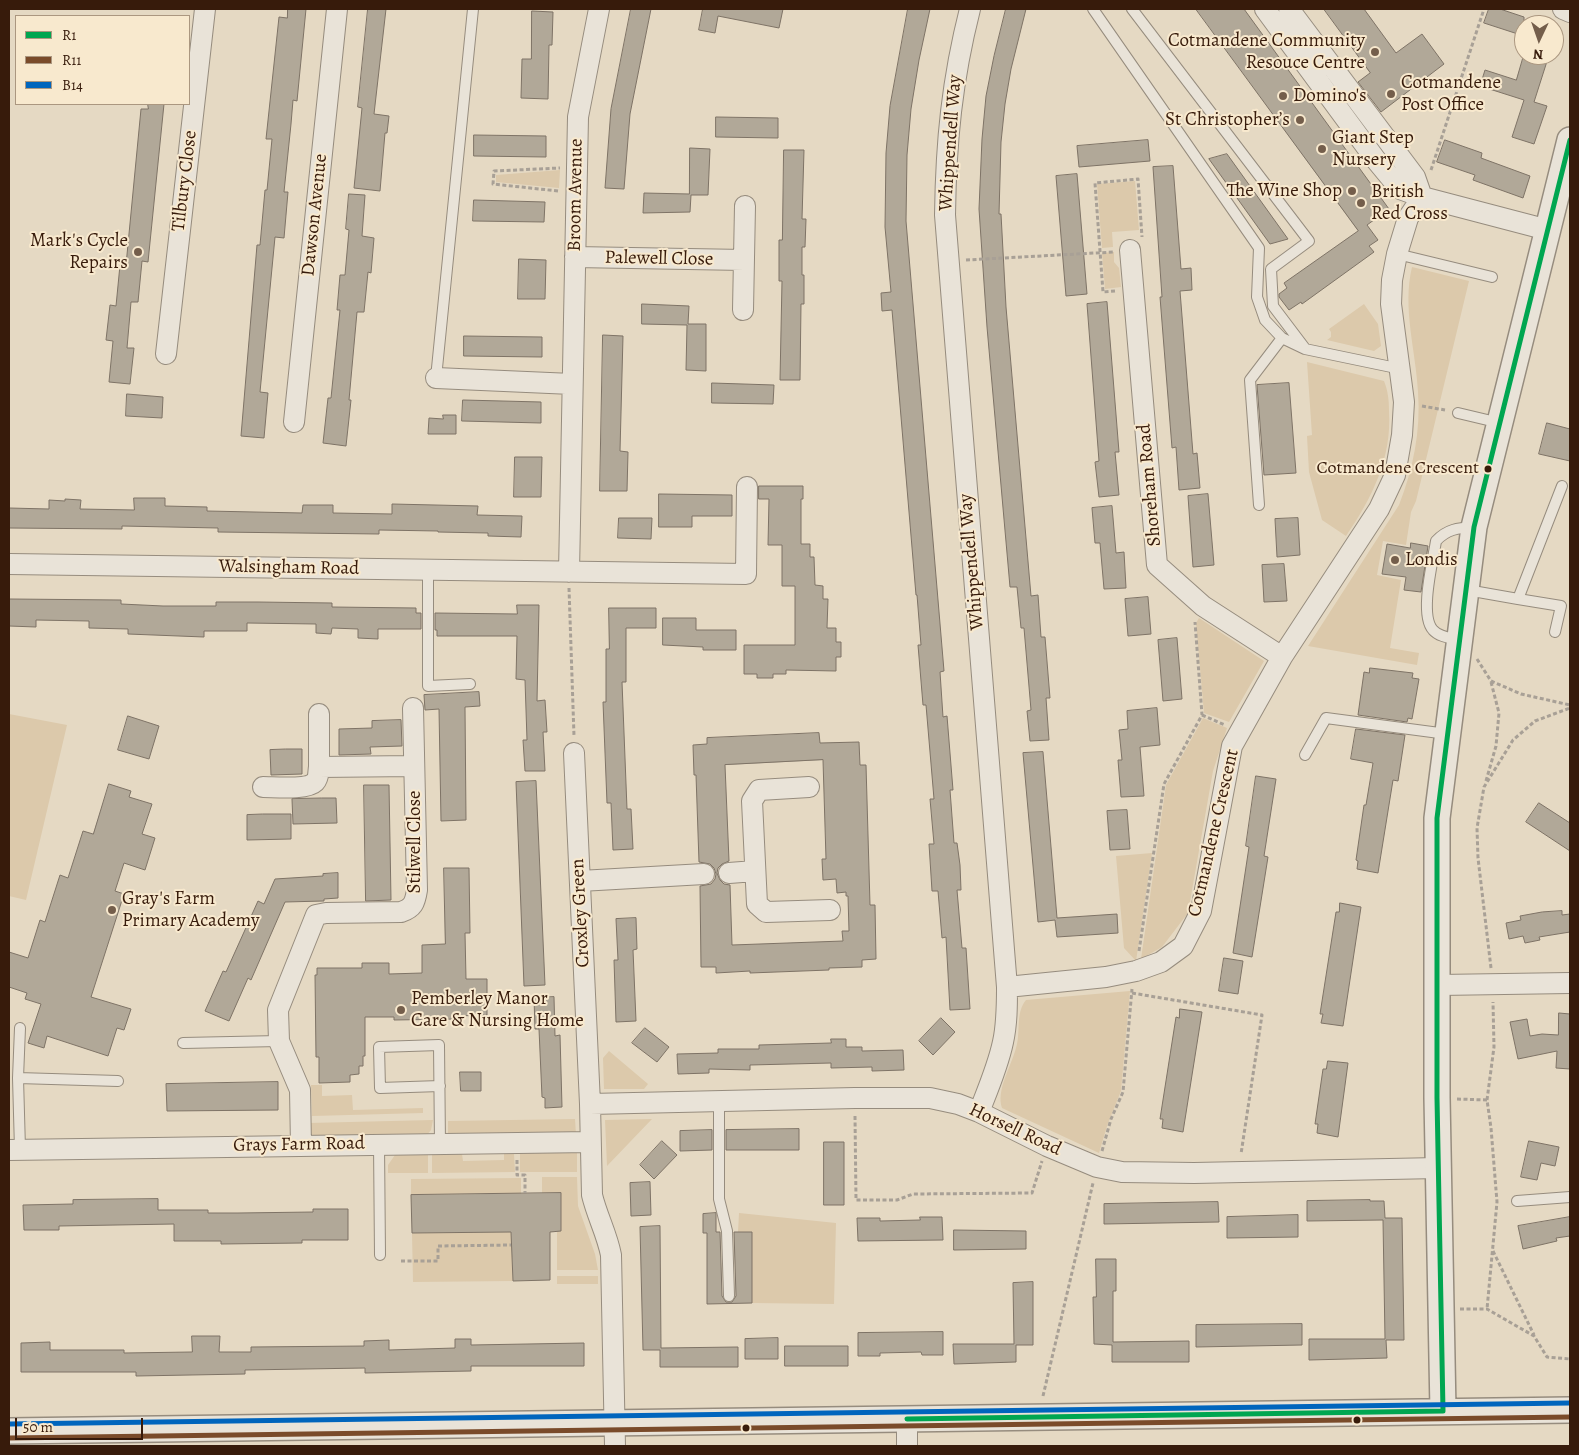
<!DOCTYPE html>
<html>
<head>
<meta charset="utf-8">
<style>
  body { margin:0 }
  #map { position:relative; width:1579px; height:1455px; overflow:hidden; background:#e5d9c3; font-family:Alegreya,serif }
  canvas { display:block }
  .frame { position:absolute; inset:0; border:10px solid #371b0b; pointer-events:none }
  .legend { position:absolute; left:15px; top:15px; width:175px; height:90px; box-sizing:border-box; background:#f8e9ce; border:1px solid #ab9780; margin:0; padding:6px 9px; list-style:none; font-size:15px; color:#371b0b }
  .legend li { display:flex; align-items:center; gap:10px; height:25px }
  .legend b { width:25px; border:1px solid #ab9780 }
  .north { position:absolute; left:1514px; top:15px; width:50px; height:50px; box-sizing:border-box; background:#f8e9ce; border:1px solid #ab9780; border-radius:50%; rotate:183deg; font-size:14px; font-weight:700; line-height:20px; text-align:center; color:#371b0b }
  .north::after { content:''; display:block; margin:auto; width:18px; height:22px; background:#745e4b; clip-path:polygon(50% 0,100% 100%,50% 72%,0 100%) }
  .scale { position:absolute; left:15px; top:1418px; width:128px; height:22px; box-sizing:border-box; border:2px solid #371b0b; border-top:0; padding-left:6px; font-size:15px; line-height:18px; white-space:nowrap; color:#371b0b; -webkit-text-stroke:4px #f8e9ce; paint-order:stroke }
</style>
</head>
<body>
<div id="map">
<canvas width="1579" height="1455"></canvas>
<div class="frame"></div>
<ul class="legend">
<li><b style="height:6px;background:#00a651"></b>R1</li>
<li><b style="height:6px;background:#7a4b2a"></b>R11</li>
<li><b style="height:6px;background:#0065bd"></b>B14</li>
</ul>
<div class="north">N</div>
<div class="scale">50 m</div>
</div>
<script>
const ctx = document.querySelector('canvas').getContext('2d');
ctx.lineJoin = 'round';
function fillPath(path, color) {
  ctx.fillStyle = color;
  ctx.fill(path, 'evenodd');
}
function stroke(path, color, width, dash) {
  ctx.strokeStyle = color;
  ctx.lineWidth = width;
  ctx.lineCap = dash ? 'butt' : 'round';
  ctx.setLineDash(dash || []);
  ctx.stroke(path);
}
function write(font, color, halo, rows, align = 'center') {
  ctx.font = font + ' Alegreya,serif';
  ctx.lineWidth = 4;
  ctx.setLineDash([]);
  ctx.textBaseline = 'middle';
  ctx.strokeStyle = halo;
  ctx.fillStyle = color;
  for (const [text, x, y, turn = 0] of rows) {
    ctx.save();
    ctx.translate(x, y);
    ctx.rotate((+turn || 0) * Math.PI / 180);
    ctx.textAlign = isNaN(turn) ? turn : align;
    if (halo) ctx.strokeText(text, 0, 0);
    ctx.fillText(text, 0, 0);
    ctx.restore();
  }
}
const green = new Path2D(`
  M560,170L559,188L496,182V175Z
  M1135,181L1139,230L1112,232L1113,247L1102,248L1097,184Z
  M1114,252V262L1119,268L1121,287L1105,289L1102,253Z
  M1412,267L1469,281L1416,501L1411,512L1406,545L1383,541L1377,575L1401,580L1390,648L1419,653L1417,665L1308,646L1399,505C1413,469 1421,431 1418,392C1416,351 1402,308 1412,267Z
  M1364,304L1378,324L1381,346L1374,351L1327,340L1331,337V332L1329,329Z
  M1307,362L1384,381C1388,391 1389,400 1389,411C1392,458 1372,498 1346,536L1322,520L1309,472L1307,436L1312,435Z
  M1199,618L1264,661L1229,722L1204,713L1196,623Z
  M9,714L67,725L26,900L9,896Z
  M1203,718L1227,728L1213,771L1188,913L1162,947L1141,959L1166,785Z
  M1152,853L1136,961L1124,948L1116,856Z
  M1130,991L1121,1091L1108,1123L1099,1153L1002,1108C996,1090 1011,1067 1016,1048C1021,1033 1015,1013 1026,1000Z
  M609,1051L648,1084L644,1089H604L603,1058Z
  M311,1085H322V1096L352,1095L353,1110L423,1108V1113L312,1116Z
  M575,1119L576,1135L448,1136V1121Z
  M652,1119L607,1166L605,1120Z
  M433,1120L431,1130L426,1136L311,1137L308,1123Z
  M577,1151V1172H520V1152Z
  M462,1154L463,1161L504,1160V1154H514L515,1172L432,1173V1155Z
  M395,1155H428V1173H388V1165Z
  M542,1177H577L578,1206L595,1254L598,1270H557V1231L561,1230V1193H542Z
  M521,1178V1194L411,1195V1179Z
  M739,1213L836,1223L834,1304L752,1303V1232H738Z
  M511,1232L513,1281L413,1282L412,1233Z
  M557,1276H598V1284H557Z`);
const building = new Path2D(`
  M288,9H306L297,101L293,100L291,124L284,192H288L284,238L275,237L260,392L268,393L264,438L241,436L257,245H260L265,190H267L272,139H266L279,17L287,18Z
  M368,9H386L374,114L389,116L387,133H385L380,191L354,188L362,108L358,107Z
  M631,9H651L630,114L624,189L605,188L611,109Z
  M703,9H783L779,28L718,16L715,33L699,30Z
  M908,9H930L919,60L911,109L907,155L906,221L944,671L940,672L943,717L947,716L953,790H950L954,843H957L960,865L961,890H957L962,948H966L970,1009L950,1010L946,937L942,938L938,891H932L929,844H934L930,799H934L926,705H923L918,645H921L917,595H916L892,310L882,311L881,293L891,292L885,227L886,153L890,106Z
  M1006,9H1026L1011,69L1005,104L1001,142L999,214H1001L1006,307L1031,596L1038,595L1041,637H1045L1050,698H1046L1049,740L1030,741L1027,711L1031,710L1024,628H1021L1017,587H1010L987,327L979,209L982,139L986,96L994,56Z
  M1196,9H1244L1389,209L1367,225L1378,240L1369,246L1374,252L1302,304L1301,302L1289,310L1279,297V294L1287,288L1284,283L1358,231Z
  M1324,9H1364L1396,53L1422,34L1444,64L1381,112L1358,82L1370,73Z
  M1489,9H1500L1524,17V36L1484,23Z
  M532,11L553,12L552,45H549L548,99L521,98L522,59H531Z
  M1524,55H1549L1534,102L1547,106L1534,144L1512,137L1524,100L1480,86L1485,70L1516,80Z
  M148,104H164L148,262L142,261L138,302H131L127,348H134L130,384L109,382L113,341L106,340L110,305L116,306L120,265H126L141,109H148Z
  M716,117L778,118V138L716,137Z
  M474,135L546,136V157L474,156Z
  M1148,140L1150,161L1079,167L1077,146Z
  M1445,140L1482,153L1481,158L1530,176L1523,198L1473,180L1475,175L1437,162Z
  M690,148L710,149L708,195H691L690,212L643,213L644,193L689,194Z
  M784,150H804L802,219H806L805,247H802V275H804V304H801L800,380H780L782,281H779V240H782Z
  M1227,154L1288,239L1270,244L1209,159Z
  M1173,166L1181,269L1191,268L1192,290L1180,291L1193,454L1197,453L1200,488L1179,490L1176,447L1172,448L1160,297H1162L1153,167Z
  M1077,174L1087,294L1066,296L1056,176Z
  M349,194L365,195L362,236L374,238L371,273L368,272L364,312H357L349,400H351L346,446L323,443L328,398H331L340,310H337L340,275H345L349,230L346,229Z
  M474,200L545,202L544,222L473,221Z
  M519,259L546,260L545,299H518Z
  M1107,302L1119,452H1115L1119,495L1099,497L1095,462L1099,461L1087,304Z
  M642,304L689,306L688,324H706V371L686,370L687,325L642,324Z
  M603,335L623,336L620,451L628,452L627,491H600Z
  M464,336L542,337V357L464,356Z
  M712,383L774,385L773,404L712,403Z
  M1289,383L1296,473L1264,475L1257,385Z
  M127,394L163,397L162,418L126,416Z
  M463,400L541,402V423L462,421Z
  M443,415H456V434H428L429,418L443,419Z
  M1547,423L1570,429V461L1539,454Z
  M515,457H542L541,497H514Z
  M759,486H803V499H801V544H810V557H814L815,585L823,586V599H828L827,628H836V642H841V657H836V671L786,670V674H773V678H757V674H744V645H795V586H782V545H768L769,499H759Z
  M659,494L732,495V516H692V527H659Z
  M1208,494L1214,565L1193,567L1188,496Z
  M134,498H165V506L207,507V511L302,513L303,505H333V513L392,514V504L478,506L477,515L522,516L521,537L488,536V533L438,532V531L379,530V534L218,532V528L122,526V529L9,528V508L49,509V500L65,501V499L81,500L80,509L134,510Z
  M1112,506L1116,553L1124,552L1126,588L1104,589L1100,543H1095L1092,508Z
  M619,518H652L651,539L618,538Z
  M1298,518L1300,555L1277,557L1275,519Z
  M1411,543L1428,546L1421,592L1404,590L1406,577L1382,574L1387,544L1410,548Z
  M1284,564L1287,601L1264,602L1262,565Z
  M1148,597L1151,634L1128,636L1125,599Z
  M9,599L121,600V604L163,606H216V602H258L332,603V607L416,608V613H421V629H378V639L358,638V629L332,628L331,634L316,633V624L247,623V631H204V637L128,634V629L89,628V621L36,620V627L9,626Z
  M517,605H539L537,701L545,700L547,732H543L545,771H525L523,740H527L525,680L516,679L517,636H437V630H435V613L517,614Z
  M609,608H656V628H626V682H622L627,809H631L633,849L613,850L611,803H607L603,702H606V649H609Z
  M663,618H696V630H736V650H703V647L663,645Z
  M1177,638L1182,699L1163,701L1158,640Z
  M1370,668L1413,673L1412,678L1419,679L1412,719L1408,718L1407,722L1358,715L1364,672L1369,673Z
  M479,692L480,706L465,707L466,820L441,821L439,709L425,710L424,695Z
  M1157,708L1160,745L1140,747L1144,796L1121,797L1118,760H1122L1119,730L1128,729L1127,711Z
  M128,716L159,726L149,759L118,750Z
  M401,720L402,746L370,747L371,754L339,755V729L372,728V721Z
  M1356,729L1405,735L1398,781L1393,780L1378,873L1357,869L1358,861L1356,860L1364,805H1366L1373,763L1351,759Z
  M819,733L820,743L859,742L860,765H866L870,905H875L876,959L862,960V967L829,968V970L750,973V971L716,973V967H701L700,886L711,884L715,879L716,874L714,868L710,864L699,862L696,775H694L693,745L707,744V738ZM823,760L826,859H822L823,880L836,879L837,893L846,892V896H848L849,931H842L843,941L732,945L730,885L724,884L720,880L717,873L718,868L722,864L729,861L725,765Z
  M286,749H302V774L271,775L270,750Z
  M1043,752L1057,918L1117,914L1118,933L1057,937L1055,920L1038,922L1023,753Z
  M1256,776L1276,779L1264,856L1268,857L1252,957L1233,953L1249,847L1246,846Z
  M536,781L545,985L524,986L516,782Z
  M109,784L131,791L129,797L152,804L142,834L155,838L145,870L124,863L115,891L124,894L91,997L131,1009L124,1030L117,1028L108,1056L47,1036L44,1048L28,1043L41,1004L25,999L27,993L9,987V952L28,958L40,920L45,922L60,875L68,878L83,831L93,834Z
  M364,785H389L391,900L366,901Z
  M322,798H336L337,823L293,824L292,799Z
  M1539,803L1570,823V851L1526,822Z
  M1127,810L1130,849L1110,850L1107,811Z
  M263,814H291V839L247,840V815Z
  M444,868H469L470,933H465L466,979H487V1015L457,1016V1019L394,1020V1017H365V1056H363V1066H359V1074L350,1075V1082L319,1083V1057H316L315,975H317V968H362V963H389V974L422,973V945L445,944Z
  M338,873V898L324,899V901L285,902L251,980L248,978L229,1021L205,1011L223,971L226,972L258,901L264,904L275,879L323,876V874Z
  M1340,903L1361,907L1343,1026L1321,1023L1323,1014H1320L1336,912H1339Z
  M1562,911V915L1570,914V932L1539,937L1540,940L1525,943L1523,936L1509,939L1506,923L1521,920L1520,916L1542,912Z
  M636,918L637,949L633,950L636,1021L616,1022L614,960H618L616,919Z
  M1224,958L1243,961L1238,994L1219,991Z
  M554,997L555,1036L560,1035L562,1107L545,1108V1098L542,1097L539,1029H535L534,998Z
  M1180,1009L1202,1012L1183,1132L1162,1128L1163,1119H1160L1176,1017L1179,1018Z
  M1559,1013L1570,1014V1069L1556,1068L1557,1051L1518,1059L1510,1022L1527,1019L1530,1036L1542,1034L1558,1035Z
  M941,1018L955,1032L933,1055L919,1041Z
  M645,1028L669,1047L657,1062L632,1043Z
  M831,1039H846V1047H862V1051L903,1050L904,1070L872,1071V1067L831,1068V1063L750,1065V1070L709,1069V1073L678,1074L677,1054L718,1053V1049H759V1045L831,1043Z
  M1328,1061L1348,1063L1338,1137L1317,1133L1318,1124H1315L1323,1069H1326Z
  M460,1072H481V1091H461Z
  M278,1082V1110L167,1111L166,1084Z
  M799,1129V1150H726V1130Z
  M712,1130V1150L680,1151V1131Z
  M662,1141L677,1155L654,1179L640,1165Z
  M1529,1141L1559,1147L1555,1166L1541,1163L1537,1180L1521,1177Z
  M824,1142H844V1205H824Z
  M650,1182L651,1215L631,1216L630,1183Z
  M561,1193V1231L550,1232V1280L513,1281L511,1232L412,1233L411,1195Z
  M158,1199V1210H208V1213H238L313,1212V1209H348V1240H302V1243L221,1244V1241H174V1224L59,1226V1230H24L23,1205L73,1204V1200Z
  M1370,1200V1201H1384L1385,1218H1402L1404,1340H1386L1387,1358L1309,1360V1339H1385L1383,1220L1307,1221V1201Z
  M1218,1202L1219,1222L1104,1224V1204Z
  M716,1213V1232H720L722,1296L726,1302H732L736,1296L734,1232H752V1303L707,1304V1233H703V1214Z
  M1298,1215V1237L1227,1238V1217Z
  M920,1217H942L943,1240L858,1241L857,1218H880V1221L920,1220Z
  M1570,1217V1236L1556,1238L1557,1241L1523,1249L1518,1226Z
  M660,1226L661,1348L738,1347V1367H660V1350H643L640,1227Z
  M954,1230L1026,1231V1249L954,1250Z
  M1096,1259H1116V1291H1113V1342L1189,1341V1362H1112V1345L1094,1344L1093,1297H1096Z
  M1033,1282V1345H1016V1362L954,1364L953,1344H1014L1013,1283Z
  M1302,1324V1345L1196,1347V1325Z
  M943,1332V1355H922L921,1352L880,1353V1356H858V1333Z
  M192,1336H220L219,1352H251V1347L364,1346V1341L389,1340V1350L455,1348V1339H471V1345L584,1343V1366H471V1371L415,1372L365,1373V1368L245,1370V1374L136,1376V1372H21V1343L50,1342V1350H124V1353L192,1352Z
  M778,1338V1359H745V1339Z
  M785,1346H848V1366H785Z`);
const path = new Path2D(`
  M1431,170L1484,9
  M558,191L493,184L494,171L560,168
  M966,260L1114,252
  M1115,291L1103,292L1095,183L1138,179L1142,237
  M1422,406L1445,410
  M569,588L574,736
  M1477,659L1491,681L1521,694L1570,705
  M1202,715L1225,725
  M1486,781L1496,746L1499,713L1491,682
  M1139,951L1164,784L1202,715L1195,622
  M1491,968L1478,858L1477,828L1484,787L1513,740L1535,721L1570,708
  M1132,993L1262,1015L1241,1154
  M1457,1099L1487,1100L1491,1128L1497,1202L1487,1309
  M1487,1100L1494,1047L1493,1002
  M855,1116L856,1200H897L913,1194L1032,1193L1042,1161
  M1102,1151L1111,1119L1123,1092L1132,989
  M517,1160V1175H525V1193
  M1493,1251L1534,1335
  M401,1261H438V1246L511,1245
  M1460,1309H1487L1534,1336L1547,1357L1570,1359
  M1043,1396L1093,1183`);
const service = new Path2D(`
  M1093,9L1259,248L1257,297L1265,320L1282,338L1305,349L1401,369
  M1132,9L1309,241L1271,269L1273,306L1304,347
  M1397,254L1492,277
  M436,378L473,9
  M1458,413L1500,423
  M1259,505L1250,380L1282,338
  M428,570V686L470,684
  M1467,590L1518,599L1562,486
  M1518,599L1561,606L1555,632
  M1459,640C1451,638 1439,637 1433,630C1419,615 1433,561 1436,541C1447,529 1458,528 1474,527
  M1305,755L1326,718L1447,734
  M183,1043L279,1041
  M18,1078L118,1081
  M440,1086L380,1088L379,1047L439,1045L440,1144
  M719,1100V1199L727,1231L729,1296
  M379,1144L380,1255
  M20,1149L18,1078L20,1028
  M1517,1201L1570,1197`);
const minor = new Path2D(`
  M970,9C952,80 946,141 945,215L1007,987C1007,1006 1007,1024 1003,1042C998,1066 988,1089 979,1112
  M1265,9L1376,160L1400,189L1422,197
  M1289,9L1415,177L1422,197
  M1563,9L1570,12
  M1130,250L1157,565L1203,606L1282,657
  M575,257L744,260
  M743,310L745,206
  M166,354L205,9
  M436,378L572,384
  M294,422L337,9
  M9,564L746,574L747,487
  M569,572L578,117L599,9
  M319,714V767
  M574,753L590,1104L592,1195C597,1216 607,1234 611,1255L615,1446
  M263,787C275,787 307,790 315,782C319,778 318,772 319,767L414,766
  M809,787L759,790L752,801L757,904L766,912L830,910
  M729,873L755,871
  M580,881L704,874
  M1439,985L1570,983
  M1007,987L1106,977L1136,971L1161,962L1183,946L1201,911L1232,746L1282,657L1379,509L1395,475L1402,435L1404,402L1391,304L1392,280L1397,254L1408,218L1422,197L1548,230
  M590,1104L855,1098H930L958,1104L979,1112L1047,1146L1097,1167L1122,1172L1194,1173L1438,1168
  M301,1146L300,1090L279,1041L278,1010L316,915L326,913L401,912C413,908 415,903 417,890L413,708
  M9,1150L590,1142
  M907,1419V1446`);
const tertiary = new Path2D(`
  M1443,1411L1437,1098V818L1474,527L1570,140
  M9,1431L1570,1410`);
const bus1 = new Path2D(`
  M1443,1411L1437,1098V818L1474,527L1570,140
  M907,1419L1443,1411`);
const bus2 = new Path2D(`
  M9,1438L1570,1417`);
const bus3 = new Path2D(`
  M9,1424L1570,1403`);
const markers = [
  [1375,52,5,"#745e4b"],
  [1391,94,5,"#745e4b"],
  [1283,96,5,"#745e4b"],
  [1300,120,5,"#745e4b"],
  [1322,149,5,"#745e4b"],
  [1352,191,5,"#745e4b"],
  [1361,203,5,"#745e4b"],
  [138,252,5,"#745e4b"],
  [1488,469,4.5,"#371b0b"],
  [1395,560,5,"#745e4b"],
  [112,910,5,"#745e4b"],
  [401,1010,5,"#745e4b"],
  [1357,1420,4.5,"#371b0b"],
  [746,1428,4.5,"#371b0b"]
];
const busNames = [
  ["Cotmandene Crescent",1479,469]
];
const poiNames = [
  ["Cotmandene Community",1365,41,"right"],
  ["Resouce Centre",1365,63,"right"],
  ["Cotmandene",1401,83],
  ["Post Office",1401,105],
  ["Domino's",1293,96],
  ["St Christopher’s",1290,120,"right"],
  ["Giant Step",1332,138],
  ["Nursery",1332,160],
  ["The Wine Shop",1342,191,"right"],
  ["British",1371,192],
  ["Red Cross",1371,214],
  ["Mark's Cycle",128,241,"right"],
  ["Repairs",128,263,"right"],
  ["Londis",1405,560],
  ["Gray's Farm",122,899],
  ["Primary Academy",122,921],
  ["Pemberley Manor",411,999],
  ["Care & Nursing Home",411,1021]
];
const streetNames = [
  ["Whippendell Way",951,143,-86],
  ["Tilbury Close",185,181,-83],
  ["Broom Avenue",576,195,-89],
  ["Dawson Avenue",315,215,-84],
  ["Palewell Close",659,259,1],
  ["Shoreham Road",1150,485,-95],
  ["Whippendell Way",972,562,-95],
  ["Walsingham Road",289,568,1],
  ["Cotmandene Crescent",1214,833,-77],
  ["Stilwell Close",415,842,-90],
  ["Croxley Green",581,913,-93],
  ["Horsell Road",1015,1130,25],
  ["Grays Farm Road",299,1145,-1]
];
fillPath(green, '#dcc9ab');
fillPath(building, '#b1a898');
stroke(building, '#7e7366', 1);
stroke(service, '#968c7e', 12);
stroke(minor, '#968c7e', 22);
stroke(tertiary, '#968c7e', 28);
stroke(path, '#a8a096', 3, [4, 2.5]);
stroke(service, '#e9e3d8', 10);
stroke(minor, '#e9e3d8', 20);
stroke(tertiary, '#e9e3d8', 25);
stroke(bus1, '#00a651', 5);
stroke(bus2, '#7a4b2a', 5);
stroke(bus3, '#0065bd', 5);
for (const [x, y, r, color] of markers) {
  const dot = new Path2D();
  dot.arc(x, y, r, 0, 2 * Math.PI);
  ctx.fillStyle = color;
  ctx.fill(dot);
  stroke(dot, '#f8e9ce', 2);
}
write('18px', '#371b0b', '#f8e9ce', busNames, 'right');
write('19px', '#371b0b', '#f8e9ce', poiNames, 'left');
write('19px', '#371b0b', '#f8e9ce', streetNames);
</script>
</body>
</html>
